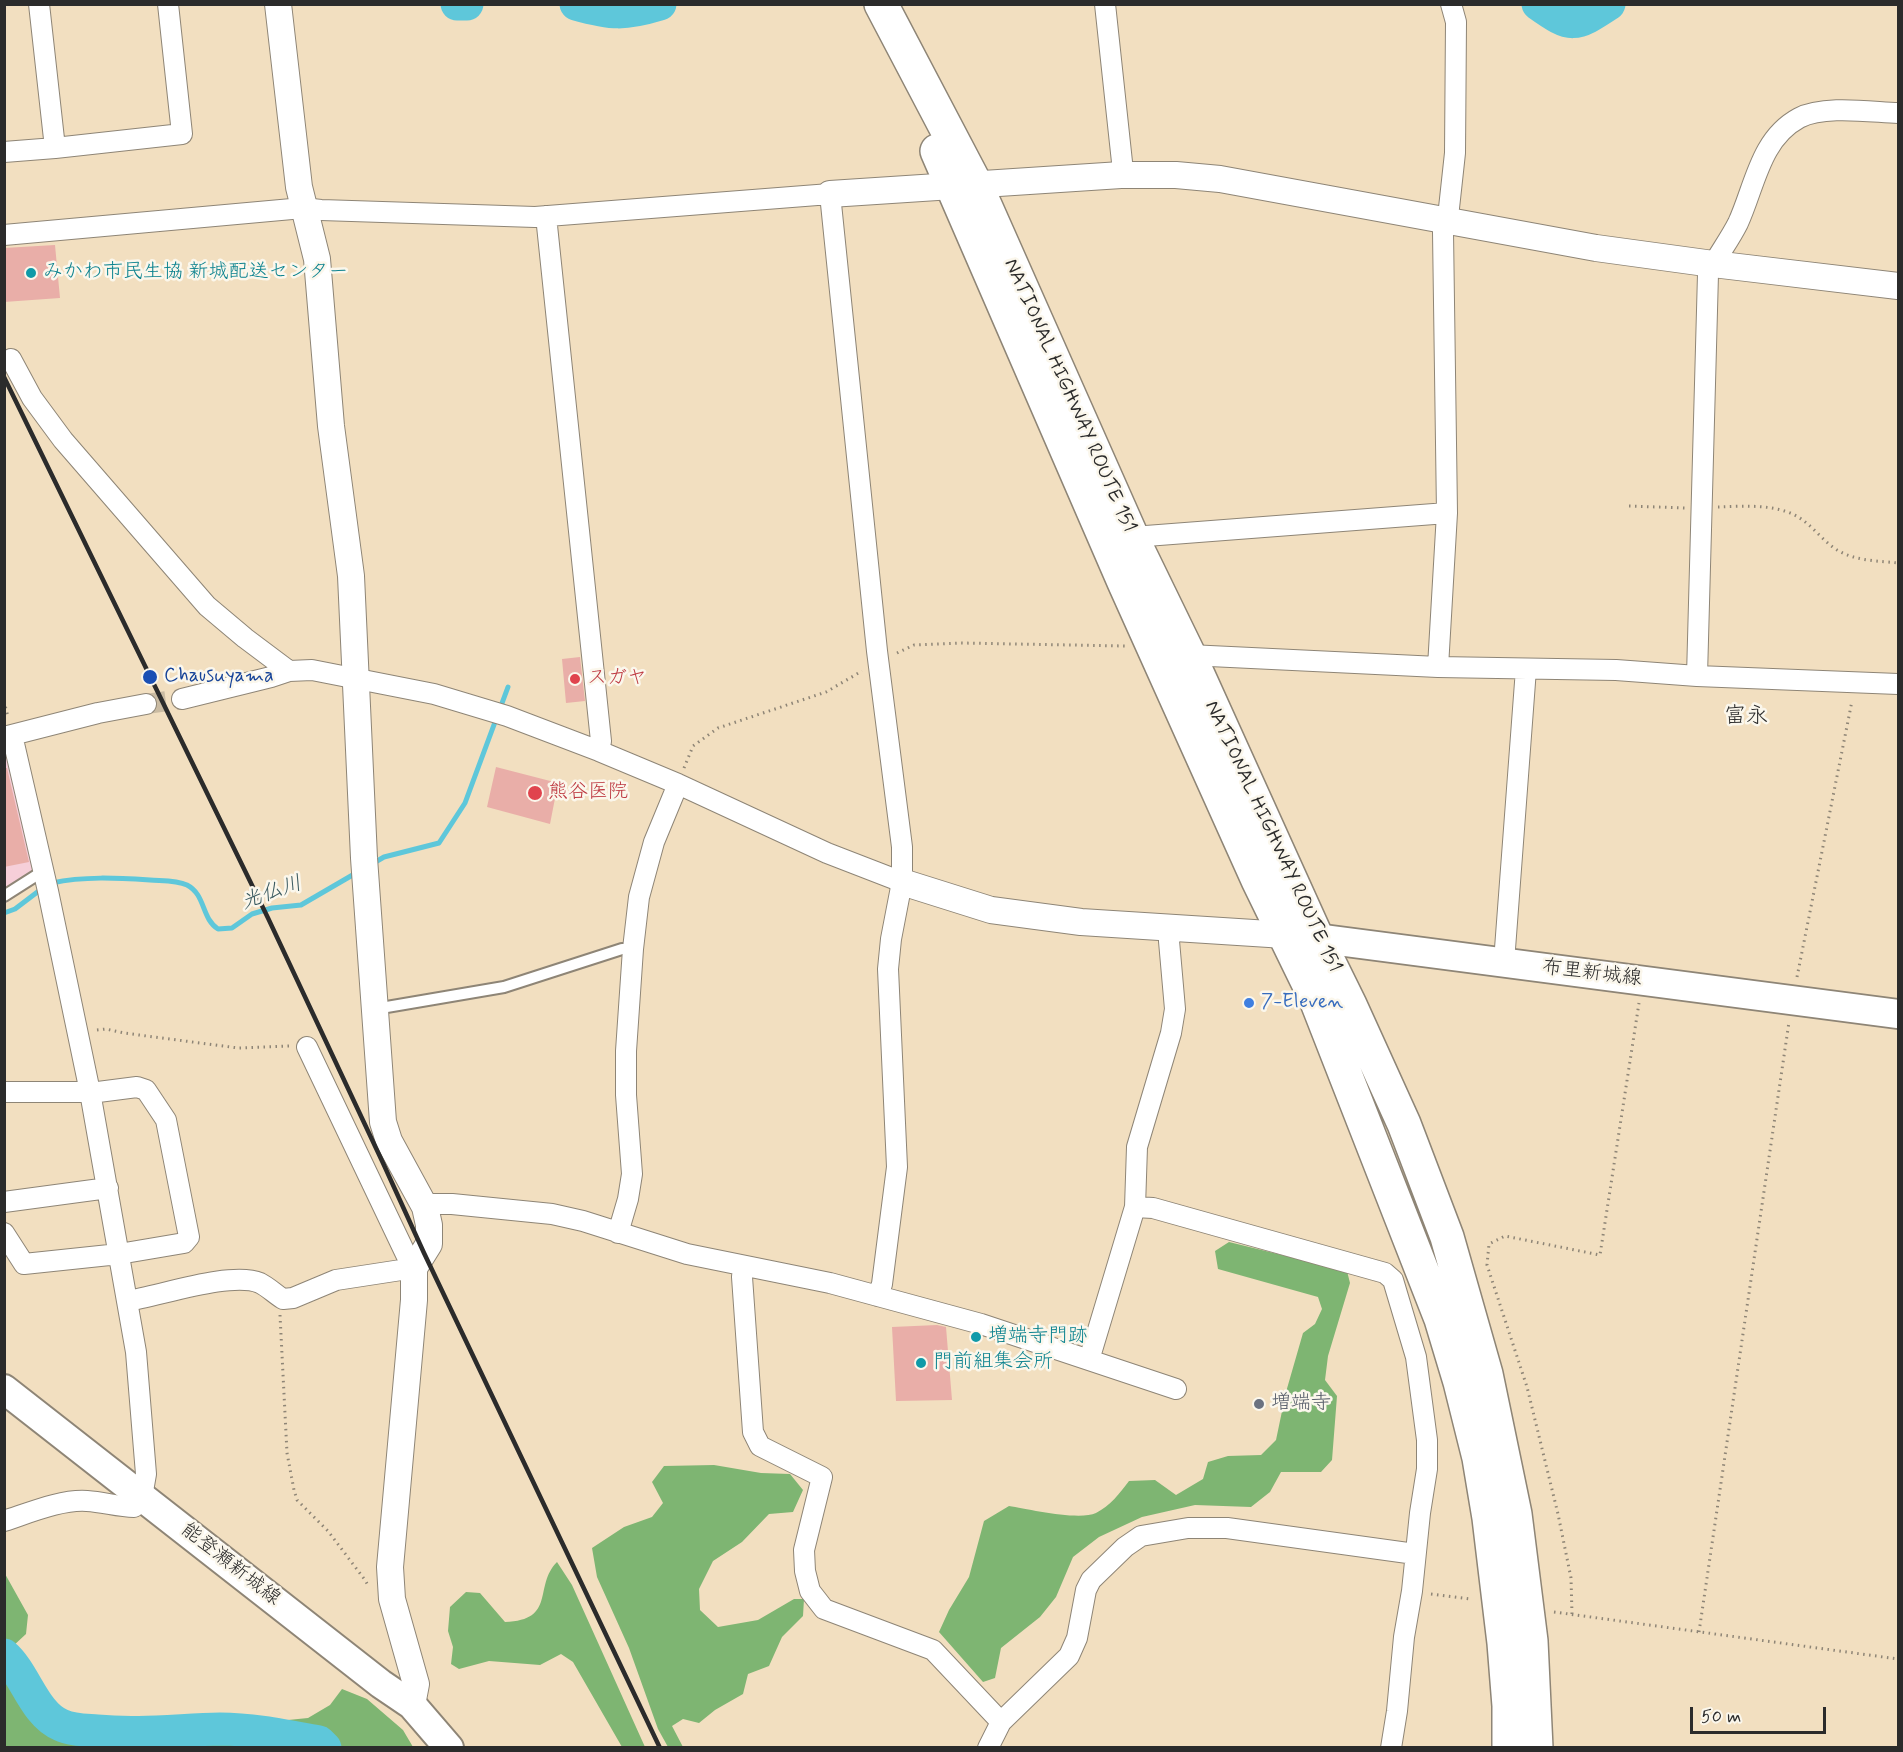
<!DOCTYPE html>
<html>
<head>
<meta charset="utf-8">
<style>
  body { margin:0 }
  #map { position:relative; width:1903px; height:1752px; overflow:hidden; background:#f2dfc0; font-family:Mynerve,sans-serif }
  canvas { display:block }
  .frame { position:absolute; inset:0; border:6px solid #2b2b2b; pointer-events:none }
  .scale { position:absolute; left:1690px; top:1707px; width:136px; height:27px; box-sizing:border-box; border:3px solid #2b2b2b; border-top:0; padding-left:8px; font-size:18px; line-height:21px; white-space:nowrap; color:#2b2b2b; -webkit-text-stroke:4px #fbf7ec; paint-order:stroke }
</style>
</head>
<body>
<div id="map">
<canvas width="1903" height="1752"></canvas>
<div class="frame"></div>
<div class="scale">50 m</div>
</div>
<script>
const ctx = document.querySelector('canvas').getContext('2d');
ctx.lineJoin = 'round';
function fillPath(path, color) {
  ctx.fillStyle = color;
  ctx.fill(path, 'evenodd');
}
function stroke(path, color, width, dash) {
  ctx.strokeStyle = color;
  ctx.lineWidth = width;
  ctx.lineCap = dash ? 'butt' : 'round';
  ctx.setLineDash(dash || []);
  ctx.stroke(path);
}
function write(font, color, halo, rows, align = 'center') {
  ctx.font = font + ' Mynerve,"Klee One",sans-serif';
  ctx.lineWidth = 5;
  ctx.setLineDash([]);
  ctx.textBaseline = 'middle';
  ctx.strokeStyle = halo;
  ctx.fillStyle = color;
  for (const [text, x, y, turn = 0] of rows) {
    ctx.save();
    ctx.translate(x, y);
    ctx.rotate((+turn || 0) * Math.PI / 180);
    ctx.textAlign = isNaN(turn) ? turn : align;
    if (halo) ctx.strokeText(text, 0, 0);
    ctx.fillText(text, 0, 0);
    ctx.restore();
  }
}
const built = new Path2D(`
  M4,742L39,878L5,904Z`);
const forest = new Path2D(`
  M1229,1242L1347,1271L1350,1283L1328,1356L1325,1380L1337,1396L1332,1460L1321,1472H1281L1270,1492L1251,1507L1195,1505L1142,1517L1099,1537L1073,1557L1056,1597L1040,1617L1001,1648L995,1678L983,1682L939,1632L949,1610L969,1577L984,1521L1009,1506C1028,1509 1079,1521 1096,1513C1110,1506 1120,1493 1129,1481L1155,1480L1176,1495L1203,1479L1208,1462L1228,1456L1261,1455L1276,1440L1286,1392L1303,1333L1315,1324L1322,1309L1318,1297L1218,1269L1215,1251Z
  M714,1465L761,1473L790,1474L803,1490L793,1512L769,1514L742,1542L713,1561L699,1589L700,1610L718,1627L758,1620L794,1599H804L803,1616L782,1637L769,1666L748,1674L743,1694L715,1710L699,1723L683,1719L672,1726L683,1747H668L658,1729L629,1648L597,1577L592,1548L624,1527L652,1517L663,1503L652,1482L664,1466Z
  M557,1562L572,1585L645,1747H622L573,1662L561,1654L540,1665L489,1661L459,1669L451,1664L453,1647L448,1631L450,1607L466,1592L480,1593L505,1622C557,1620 533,1586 557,1562Z
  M4,1572L28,1615L26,1634L12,1647L8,1670L21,1699L44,1723L64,1735L105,1741L150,1738L176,1719L214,1716L268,1722L308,1718L330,1705L342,1689L367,1699L403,1730L413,1747H5Z`);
const stream = new Path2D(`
  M372,864L384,857L439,843L465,803L508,687
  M52,883C84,876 117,878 150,880C161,881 176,880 187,885C206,895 201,918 218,929L232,928L252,914L272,908L301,905L356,873
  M4,913L15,909L44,887`);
const river = new Path2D(`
  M457,4H467
  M576,4C612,14 624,15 660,4
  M1538,4C1572,28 1574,27 1609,4
  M4,1655C25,1673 34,1714 61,1725C71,1730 85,1730 97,1731C138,1735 178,1730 220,1729C253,1729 286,1736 319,1742L325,1748`);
const building = new Path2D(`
  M55,245L60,298L4,302V248Z
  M580,657L585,701L566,703L562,659Z
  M496,767L558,783L550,824L487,807Z
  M4,768H7L29,862L4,867Z
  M937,1325L946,1327L952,1400L896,1401L892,1327Z`);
const minorTunnel = new Path2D(`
  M146,704L182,699`);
const path = new Path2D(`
  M1629,506L1685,508
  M1718,507C1746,506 1781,503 1804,521C1816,530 1826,544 1839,551C1856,561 1880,561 1898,563
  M897,653L914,645L961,643L1125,646
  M4,701L8,717
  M684,768L693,746L718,728L826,692L862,671
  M1797,977L1852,701
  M97,1030L106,1029L124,1033L238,1048L289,1046
  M280,1315L287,1453L294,1490L297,1500L328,1531L365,1580L369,1587
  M1431,1594L1470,1599
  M1554,1612L1898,1659
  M1572,1614L1571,1578L1558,1514L1527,1387L1487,1265L1489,1244L1505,1236L1600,1255L1639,1003
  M1699,1632L1789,1022`);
const service = new Path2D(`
  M4,896L37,875L43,873
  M375,1009L504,987L622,949H633`);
const minor = new Path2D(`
  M39,4L55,148L182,134L168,4
  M1105,4L1122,162L1121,175
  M4,152L55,148
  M546,216L601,741L599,751
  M4,235L303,208L321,210L535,217L830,194L877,651L902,847V882L891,939L888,969L897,1167L882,1284L878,1296
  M11,359L32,398L63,440L207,606L245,638L289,671
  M1136,546L1146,536L1447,513
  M1189,655L1438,667L1616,670L1697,676L1898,684
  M1438,667L1447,513L1443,232L1449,208L1455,153L1456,22L1451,4
  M1697,676L1708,274C1717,256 1729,241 1738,223C1755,186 1760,139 1799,118C1824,105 1870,112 1898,113
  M182,699L271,677L289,671L312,670L434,694L507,716L599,751L678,784L827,853L902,882
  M4,737L98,713L146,704
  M1504,962L1526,669
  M4,1092H98L137,1087L146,1090L166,1120L189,1237L184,1243L119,1254L24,1264L4,1233
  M4,1202L108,1188
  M425,1207L432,1204H452L552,1214L583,1221L687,1254L830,1283L981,1324L1176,1389
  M1135,1207L1153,1208L1385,1273L1393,1280L1416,1357L1427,1440V1469L1420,1513L1412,1591L1404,1637L1397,1711L1391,1748
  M618,1233L628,1199L632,1174L626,1095V1051L633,949L639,897L654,842L678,784
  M743,1266L742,1277L753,1432L760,1446L822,1477L804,1550L805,1571L810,1591L824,1609L933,1650L1001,1722
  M127,1301C160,1296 231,1271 260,1283C268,1287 275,1294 283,1299L293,1298L336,1280L414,1268L410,1263L307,1047
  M1089,1360L1135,1207L1137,1147L1171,1033L1175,1009L1169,941L1173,928
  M4,1521C29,1513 62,1499 87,1501C104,1502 118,1507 134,1507L142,1497L146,1474L136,1352L90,1092L48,891L12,735
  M988,1748L1001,1722L1069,1656L1077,1638L1086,1590L1091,1580L1125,1547L1141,1536L1188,1528H1227L1415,1554`);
const tertiary = new Path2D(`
  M278,4L299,187L317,259L331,426L351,576L364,858L383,1122L389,1141L425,1207L429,1225V1244L414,1268V1300L390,1567L392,1599L416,1684L412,1705
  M830,194L1121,175H1176L1220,179L1596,248L1713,264L1898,286
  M902,882L991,910L1081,922L1285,935`);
const secondary = new Path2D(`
  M1300,936L1898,1014
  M4,1389L381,1684L412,1705L449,1748`);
const trunk = new Path2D(`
  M881,4L976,185L1136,546L1189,655L1317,938L1350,1005L1404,1124L1447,1237L1486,1374L1515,1514L1531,1641L1536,1748
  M937,151L1124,582L1258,880L1315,997L1441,1319L1460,1382L1479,1458L1489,1518L1504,1643L1509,1706V1748`);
const rail = new Path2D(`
  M4,377L268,918L383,1163L424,1253L660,1748`);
const markers = [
  [31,273,6,"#0f9aa8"],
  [150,677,8,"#1a4fb4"],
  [575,679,6,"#e0444e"],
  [535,793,8,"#e0444e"],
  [1249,1003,6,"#3f7fe0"],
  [976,1337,6,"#0f9aa8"],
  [921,1363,6,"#0f9aa8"],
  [1259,1404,6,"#6b7280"]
];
const cultureNames = [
  ["みかわ市民生協 新城配送センター",43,273],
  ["増端寺門跡",988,1337],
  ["門前組集会所",933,1363]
];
const streetNames = [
  ["NATIONAL HIGHWAY ROUTE 151",1069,396,66],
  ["NATIONAL HIGHWAY ROUTE 151",1272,837,65],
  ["布里新城線",1592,974,7],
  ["能登瀬新城線",230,1565,38]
];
const transitNames = [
  ["Chausuyama",164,677]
];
const healthNames = [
  ["スガヤ",587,679],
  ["熊谷医院",548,793]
];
const shopNames = [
  ["7-Eleven",1261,1003]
];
const worshipNames = [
  ["増端寺",1271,1404]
];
const waterNames = [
  ["光仏川",272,894,-19]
];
const quarterNames = [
  ["富永",1746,717]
];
fillPath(built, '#f6cfd9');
fillPath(forest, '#7eb572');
stroke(stream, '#5ec7da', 5);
stroke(river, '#5ec7da', 33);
fillPath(building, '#e9aea8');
stroke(minorTunnel, '#cabba2', 20, [20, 10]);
stroke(service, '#8e8576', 14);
stroke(minor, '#8e8576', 22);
stroke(tertiary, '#8e8576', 28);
stroke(secondary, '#8e8576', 32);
stroke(trunk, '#8e8576', 36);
stroke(path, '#8e8576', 3, [1.5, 4.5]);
stroke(service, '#fff', 10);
stroke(minor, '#fff', 20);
stroke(tertiary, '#fff', 26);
stroke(secondary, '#fff', 28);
stroke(trunk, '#fff', 33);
stroke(rail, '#2b2b2b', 4.5);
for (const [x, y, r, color] of markers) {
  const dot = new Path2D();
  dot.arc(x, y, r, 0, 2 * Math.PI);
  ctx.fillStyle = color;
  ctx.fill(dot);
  stroke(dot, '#fbf7ec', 2);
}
write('20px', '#0d838f', '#fbf7ec', cultureNames, 'left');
write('20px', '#2b2b2b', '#fbf7ec', streetNames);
write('20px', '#164399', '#fbf7ec', transitNames, 'left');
write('20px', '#be3a42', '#fbf7ec', healthNames, 'left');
write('20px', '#366cbe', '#fbf7ec', shopNames, 'left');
write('20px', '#5b616d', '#fbf7ec', worshipNames, 'left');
write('italic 21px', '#3a5a60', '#fbf7ec', waterNames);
write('22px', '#2b2b2b', '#fbf7ec', quarterNames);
</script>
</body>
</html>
